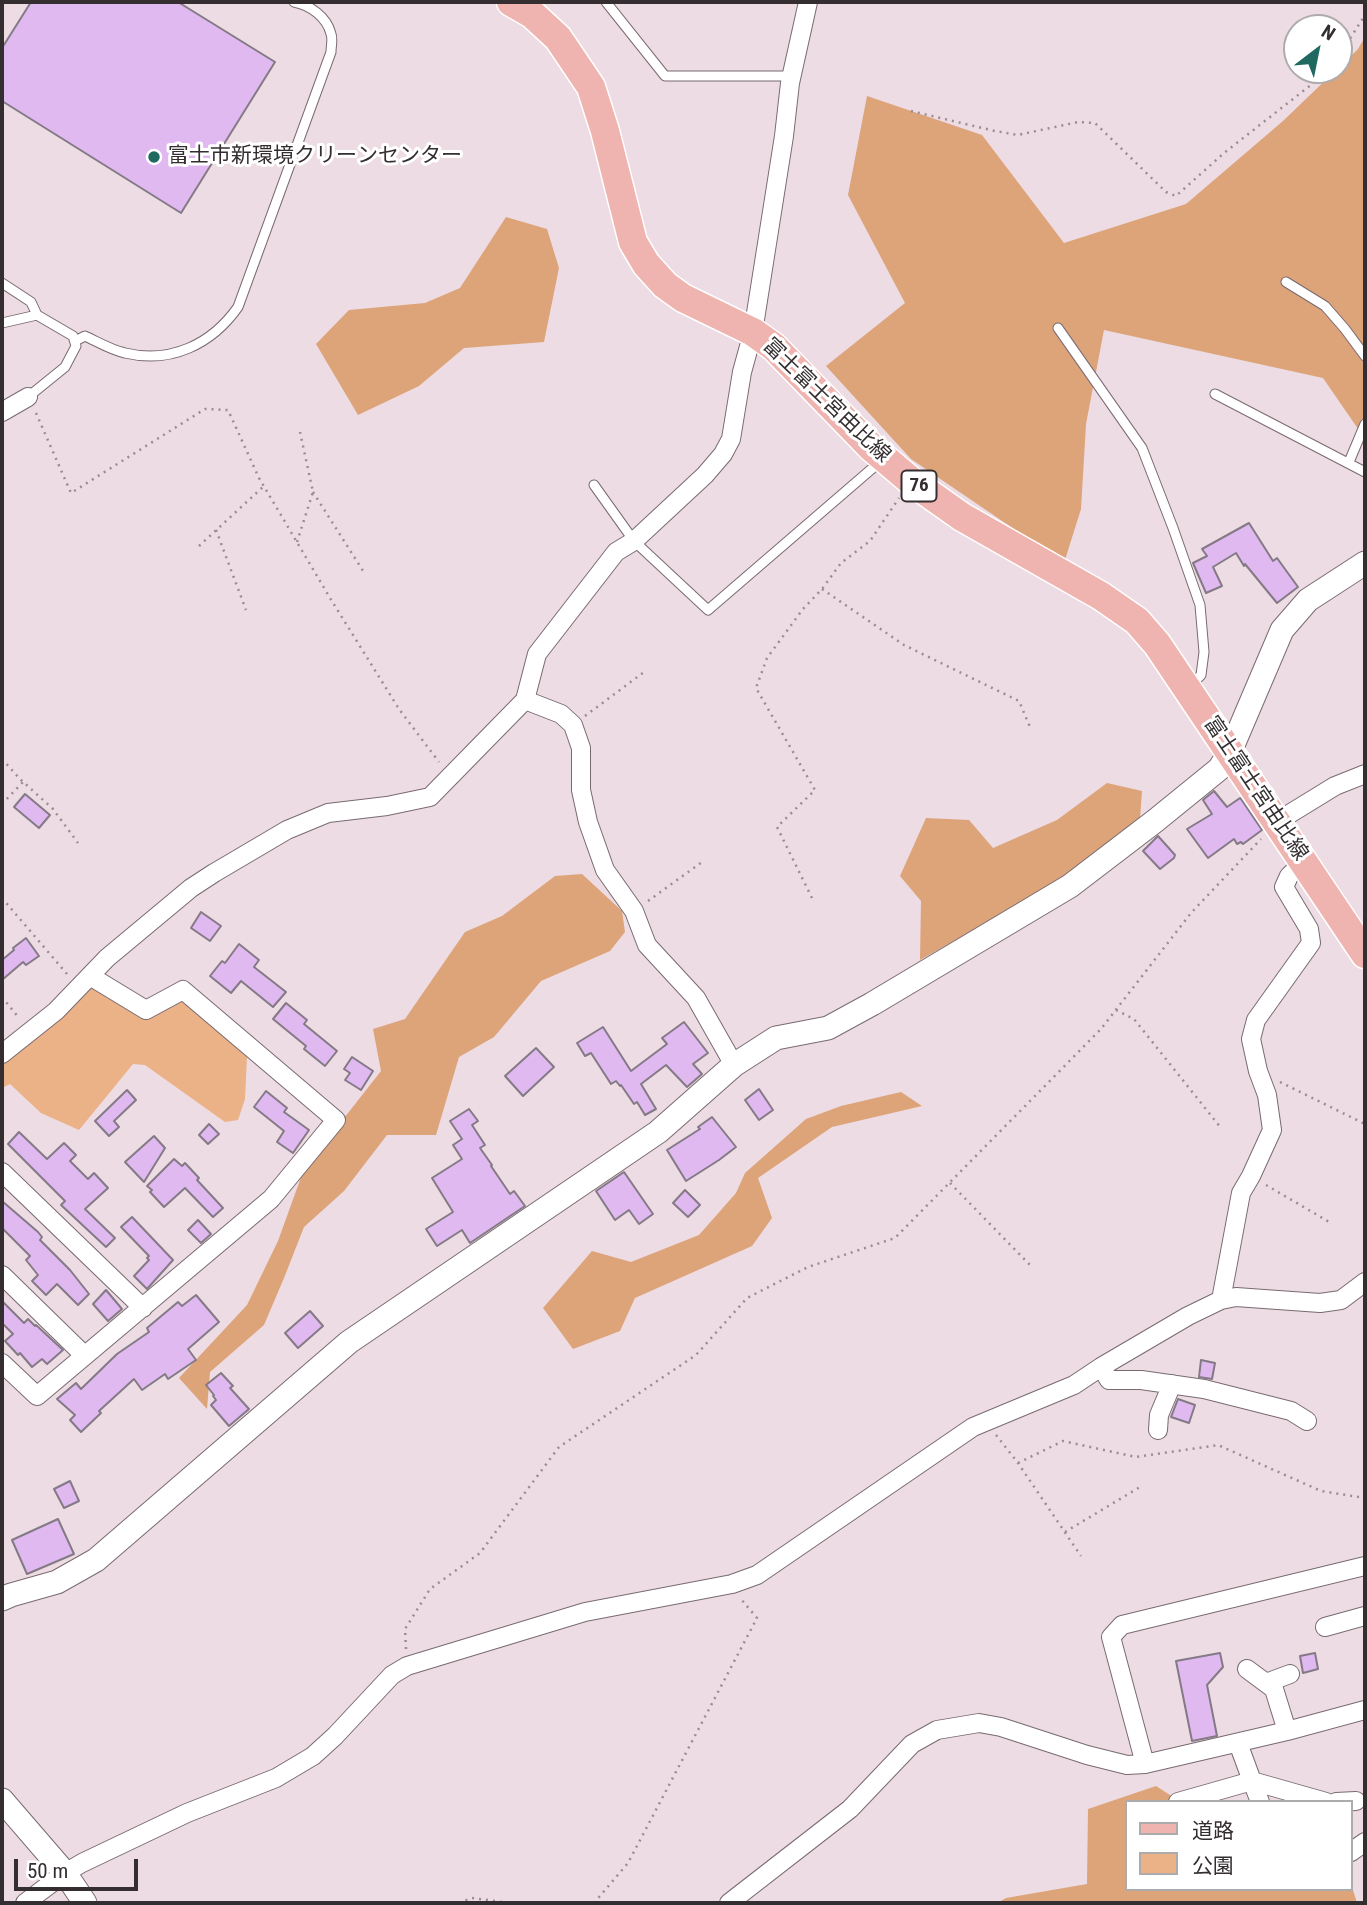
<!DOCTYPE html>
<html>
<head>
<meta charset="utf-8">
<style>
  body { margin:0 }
  #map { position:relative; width:1367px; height:1905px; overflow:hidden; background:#eddce3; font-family:"Roboto Condensed","Noto Sans JP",sans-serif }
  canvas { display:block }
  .frame { position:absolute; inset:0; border:4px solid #342e30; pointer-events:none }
  .legend { position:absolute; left:1125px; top:1800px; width:228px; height:91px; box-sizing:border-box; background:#fff; border:2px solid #aeabac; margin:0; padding:9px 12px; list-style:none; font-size:21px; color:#342e30 }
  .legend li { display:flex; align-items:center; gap:14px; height:35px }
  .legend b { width:35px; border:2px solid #aeabac }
  .north { position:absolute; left:1283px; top:14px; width:70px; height:70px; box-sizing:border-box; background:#fff; border:2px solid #aeabac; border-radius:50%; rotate:32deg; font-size:19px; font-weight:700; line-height:28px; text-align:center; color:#342e30 }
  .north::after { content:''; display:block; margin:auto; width:24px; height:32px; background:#206960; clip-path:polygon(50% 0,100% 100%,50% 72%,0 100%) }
  .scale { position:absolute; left:14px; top:1859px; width:124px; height:32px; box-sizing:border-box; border:4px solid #342e30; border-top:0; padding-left:9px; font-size:21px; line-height:24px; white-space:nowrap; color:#342e30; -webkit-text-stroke:5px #fff; paint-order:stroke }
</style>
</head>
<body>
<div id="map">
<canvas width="1367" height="1905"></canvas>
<div class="frame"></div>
<ul class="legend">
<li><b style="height:9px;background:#efb3b0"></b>道路</li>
<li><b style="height:19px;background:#ebb187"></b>公園</li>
</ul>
<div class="north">N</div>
<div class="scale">50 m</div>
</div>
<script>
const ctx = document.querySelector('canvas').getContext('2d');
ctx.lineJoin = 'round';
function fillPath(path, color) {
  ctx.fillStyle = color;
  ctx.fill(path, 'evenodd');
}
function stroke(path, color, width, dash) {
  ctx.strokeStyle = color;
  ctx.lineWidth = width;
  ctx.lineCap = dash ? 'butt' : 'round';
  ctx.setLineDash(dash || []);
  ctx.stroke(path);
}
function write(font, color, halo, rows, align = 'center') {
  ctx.font = font + ' "Roboto Condensed","Noto Sans JP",sans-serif';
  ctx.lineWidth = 6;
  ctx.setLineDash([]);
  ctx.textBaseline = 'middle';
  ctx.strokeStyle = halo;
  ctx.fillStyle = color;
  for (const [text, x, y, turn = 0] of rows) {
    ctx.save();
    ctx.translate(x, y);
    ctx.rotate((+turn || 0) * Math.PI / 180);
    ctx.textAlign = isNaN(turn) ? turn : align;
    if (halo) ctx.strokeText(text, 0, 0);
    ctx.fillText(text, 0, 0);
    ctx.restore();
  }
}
const green = new Path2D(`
  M86,979L151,1010L183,990L247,1056L245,1099L238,1120L225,1122L145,1065L133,1064L79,1130L41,1113L10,1084L2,1088V1054Z`);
const forest = new Path2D(`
  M1365,37V439L1323,378L1104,330L1086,424L1081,509L1064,563L911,459L826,366L905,303L848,195L867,96L982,135L1064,243L1186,204L1283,121L1336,70H1339V68L1358,49Z
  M506,217L547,229L559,268L544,342L464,348L419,386L358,415L316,344L349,310L425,303L460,288Z
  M1107,783L1142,791L1140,819L1082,865L1050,887L920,960L921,901L900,876L926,818L969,820L993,848L1057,820Z
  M582,874L622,911L625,932L610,951L541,981L494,1037L459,1057L436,1135H387L344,1191L304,1227L284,1278L264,1325L210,1372L207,1409L179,1378L247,1305L278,1241L304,1169L381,1071L373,1029L405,1019L465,932L502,916L555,876Z
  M901,1092L922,1106L832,1127L758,1178L772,1218L752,1246L635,1298L620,1331L573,1349L543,1308L592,1251L631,1262L699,1235L736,1193L745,1173L806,1119L841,1106Z
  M1156,1786L1181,1802H1127V1889H1351L1353,1890L1357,1903H997L1006,1898L1087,1884L1088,1809Z`);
const building = new Path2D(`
  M31,2H178L275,62L181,213L2,101V48Z
  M1249,523L1273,561L1277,558L1298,587L1277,603L1245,564L1244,566L1236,553L1213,567L1222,586L1206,593L1193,563L1207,556L1202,549Z
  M1214,791L1227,807L1240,798L1241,799L1262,830L1243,844L1241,842L1237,844L1234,839L1208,858L1187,829L1212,814L1203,800Z
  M25,794L50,815L39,828L14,807Z
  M1158,836L1175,855L1174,858L1160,869L1143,851Z
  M201,912L221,926L210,941L191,928Z
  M26,938L39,956L26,965L23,962L2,980V960L14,950L13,948Z
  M239,944L259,960L254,967L286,992L273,1007L241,981L231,993L210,976L222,961L225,963Z
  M286,1003L307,1020L304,1024L337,1051L325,1066L304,1049L306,1046L273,1019Z
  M684,1022L708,1053L693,1064L702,1074L687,1087L666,1065L641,1084L656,1109L645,1115L637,1102L634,1104L621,1085L620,1086L616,1081L611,1084L591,1053L585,1056L577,1043L603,1027L631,1071L667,1044L662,1038Z
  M536,1048L554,1067L523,1096L505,1076Z
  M352,1057L373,1071L361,1090L345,1080L350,1073L344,1069Z
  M759,1089L773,1110L759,1120L745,1100Z
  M127,1090L136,1100L114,1121L119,1127L109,1136L95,1121Z
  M266,1091L287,1108L284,1112L309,1130L293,1153L277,1142L284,1131L254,1107Z
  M469,1109L478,1121L472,1125L485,1145L480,1148L492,1165L491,1166L510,1194L514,1191L525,1206L470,1243L462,1230L437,1246L426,1229L453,1212L432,1178L462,1159L453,1145L462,1139L450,1121Z
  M712,1117L736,1147L719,1160L686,1181L667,1150L700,1129L698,1127Z
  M209,1124L219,1134L208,1144L199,1135Z
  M19,1132L47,1159L64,1143L76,1155L70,1161L88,1179L94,1173L108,1188L85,1209L115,1238L106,1247L61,1205L65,1201L8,1144Z
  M154,1136L165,1148L144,1182L125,1162Z
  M174,1159L182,1166L185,1163L199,1178L197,1180L223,1208L213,1217L185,1188L164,1207L150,1192L152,1190L147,1186Z
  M624,1172L653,1214L639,1224L629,1210L615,1220L596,1191Z
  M685,1190L700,1205L688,1217L673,1203Z
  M2,1201L38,1232L42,1237L40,1240L70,1270L89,1294L78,1305L57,1284L46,1295L32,1281L38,1275L26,1260L30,1256L2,1228Z
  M132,1217L173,1260L147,1289L134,1276L149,1260L147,1258L149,1256L121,1227Z
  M198,1220L211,1234L201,1243L188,1230Z
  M106,1290L122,1309L108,1321L93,1304Z
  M196,1295L219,1322L188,1349L196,1360L168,1379L165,1374L142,1390L134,1379L99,1411L101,1413L81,1432L70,1420L75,1415L57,1399L76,1383L81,1389L117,1354L149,1332L147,1328L178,1302L182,1306Z
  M2,1301L24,1323L28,1319L35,1326L36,1325L63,1350L47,1364L42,1359L32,1367L20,1353L18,1355L5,1341L13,1334L2,1323Z
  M310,1311L323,1326L298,1348L285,1333Z
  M1201,1360L1215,1363L1212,1379L1199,1377Z
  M221,1373L233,1386L230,1388L249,1409L229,1426L211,1405L216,1400L213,1396L214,1395L206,1385Z
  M1178,1399L1195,1405L1189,1423L1171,1417Z
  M70,1481L79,1501L64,1508L54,1489Z
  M58,1519L74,1554L27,1574L12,1540Z
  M1220,1653L1223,1667L1207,1685L1217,1736L1192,1741L1176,1661Z
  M1315,1653L1318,1669L1303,1673L1300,1656Z`);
const path = new Path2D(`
  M1339,56L1365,15
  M911,111L995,131L1018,135L1078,122L1095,123L1166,192L1176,196L1224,153L1330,70
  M36,413L71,493L205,409L228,410L259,478L330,598L399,709L439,762
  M313,492L365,574
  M216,530L246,610
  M297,542L313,492L300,432
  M199,546L264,486
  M822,589L904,645L1019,701L1030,727
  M585,716L644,672
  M2,759L20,779L53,809L78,843
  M2,804L23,782
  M2,898L67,974
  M812,898L777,827L815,790L756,688L767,658L803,609L822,589L841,563L870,541L899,498
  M648,901L702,862
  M2,997L19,1018
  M1116,1010L1134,1019L1221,1128
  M1280,1082L1365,1124
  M950,1183L1030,1265
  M1266,1185L1331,1223
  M996,1435L1018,1463L1081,1556
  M1018,1463L1063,1441L1136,1457L1218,1445L1321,1491L1365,1498
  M1065,1532L1140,1487
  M406,1649L405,1629L430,1589L480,1553L559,1447L696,1355L747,1298L808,1267L895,1238L1101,1029L1191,913L1261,839
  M459,1903L472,1898L510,1903
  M594,1903L628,1863L757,1618L741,1599`);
const service = new Path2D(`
  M606,2L665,76H792
  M1286,282L1325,306L1345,329L1365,356
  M2,283L31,302L37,315L73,336L76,346L65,367L28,397
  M2,323L37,315
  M1058,328L1142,448L1173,528L1200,605L1204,652L1201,675L1189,687
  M75,341L85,336C98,342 111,350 125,353C171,364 212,344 238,307L331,52C331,46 333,39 331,34C327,17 310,5 294,2
  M1215,394L1365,472
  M1349,462L1365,424
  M594,485L634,541L708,610L882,460`);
const minor = new Path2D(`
  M2,412L28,397
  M525,700L561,714L573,725L581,748V790L588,822L605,870L634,911L647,945L696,998L734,1065
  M1278,821L1335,786L1365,774
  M2,1054L56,1011L107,958L191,888L214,873L287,830L328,813L387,806L430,797L525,700L537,654L616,552L634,541L705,475L723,454L731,439L742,372L753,332L784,136L790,83L808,2
  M2,1172L143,1308
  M2,1275L84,1355
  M1221,1300L1241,1193L1251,1176L1272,1130L1267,1095L1258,1071L1251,1039L1256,1020L1311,943L1309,929L1284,887L1289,876L1303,862
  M2,1363L37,1396L271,1199L336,1120L183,990L146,1010L90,976
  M1101,1367L1109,1380H1141L1204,1389L1291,1411L1307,1421
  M1158,1430L1159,1415L1172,1384
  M1325,1627L1365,1616
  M1247,1669L1274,1689L1287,1731
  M1266,1683L1290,1674
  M1238,1743L1252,1781L1326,1802
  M1145,1764L1111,1637L1122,1625L1365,1566
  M1178,1802L1252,1781L1260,1802
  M1336,1802L1356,1801
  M1351,1852L1365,1842
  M25,1903L65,1873L82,1863L187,1813L276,1778L313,1756L335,1736L392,1675L407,1666L585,1612L732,1584L757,1575L973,1427L1074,1385L1101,1367L1188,1316L1221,1300L1236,1297L1320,1303L1341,1300L1365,1282
  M729,1903L850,1809L912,1744L937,1730L979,1723L1001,1727L1087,1755L1127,1765L1145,1764L1287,1731L1365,1710`);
const tertiary = new Path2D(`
  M2,1599L11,1595L57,1582L96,1560L349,1342L658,1132L734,1065L776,1038L828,1028L872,1004L1070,886L1155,821L1219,769L1230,752L1282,630L1308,600L1365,563
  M2,1800L65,1873L85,1903`);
const primary = new Path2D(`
  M511,2L532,14L558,38L591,87L605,131L633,242L646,264L665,285L683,298L753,332L774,347L871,447L911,481L962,517L1101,596L1137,621L1157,644L1365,954`);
const markers = [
  [154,157,7,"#206960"]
];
const shields = [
  [919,486,35]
];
const shieldNames = [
  ["76",919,486]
];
const poiNames = [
  ["富士市新環境クリーンセンター",168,157]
];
const streetNames = [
  ["富士富士宮由比線",826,401,44],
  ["富士富士宮由比線",1255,789,56]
];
fillPath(green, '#ebb187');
fillPath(forest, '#dda379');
fillPath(building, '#e1b9f1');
stroke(building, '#837a86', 2);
stroke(service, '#796a71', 11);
stroke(minor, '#796a71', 20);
stroke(tertiary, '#796a71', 25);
stroke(primary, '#fff', 31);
stroke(path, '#998d91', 2.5, [2, 5]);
stroke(service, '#fff', 9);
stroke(minor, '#fff', 18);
stroke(tertiary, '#fff', 23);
stroke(primary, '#efb3b0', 28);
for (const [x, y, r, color] of markers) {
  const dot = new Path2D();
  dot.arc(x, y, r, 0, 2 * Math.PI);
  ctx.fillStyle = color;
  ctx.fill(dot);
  stroke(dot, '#fff', 2.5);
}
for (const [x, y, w] of shields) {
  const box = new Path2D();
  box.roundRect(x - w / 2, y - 15.5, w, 31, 5);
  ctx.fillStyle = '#fff';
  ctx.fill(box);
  stroke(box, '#342e30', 2);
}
write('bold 19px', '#342e30', null, shieldNames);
write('21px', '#342e30', '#fff', poiNames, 'left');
write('21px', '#342e30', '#fff', streetNames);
</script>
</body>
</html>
